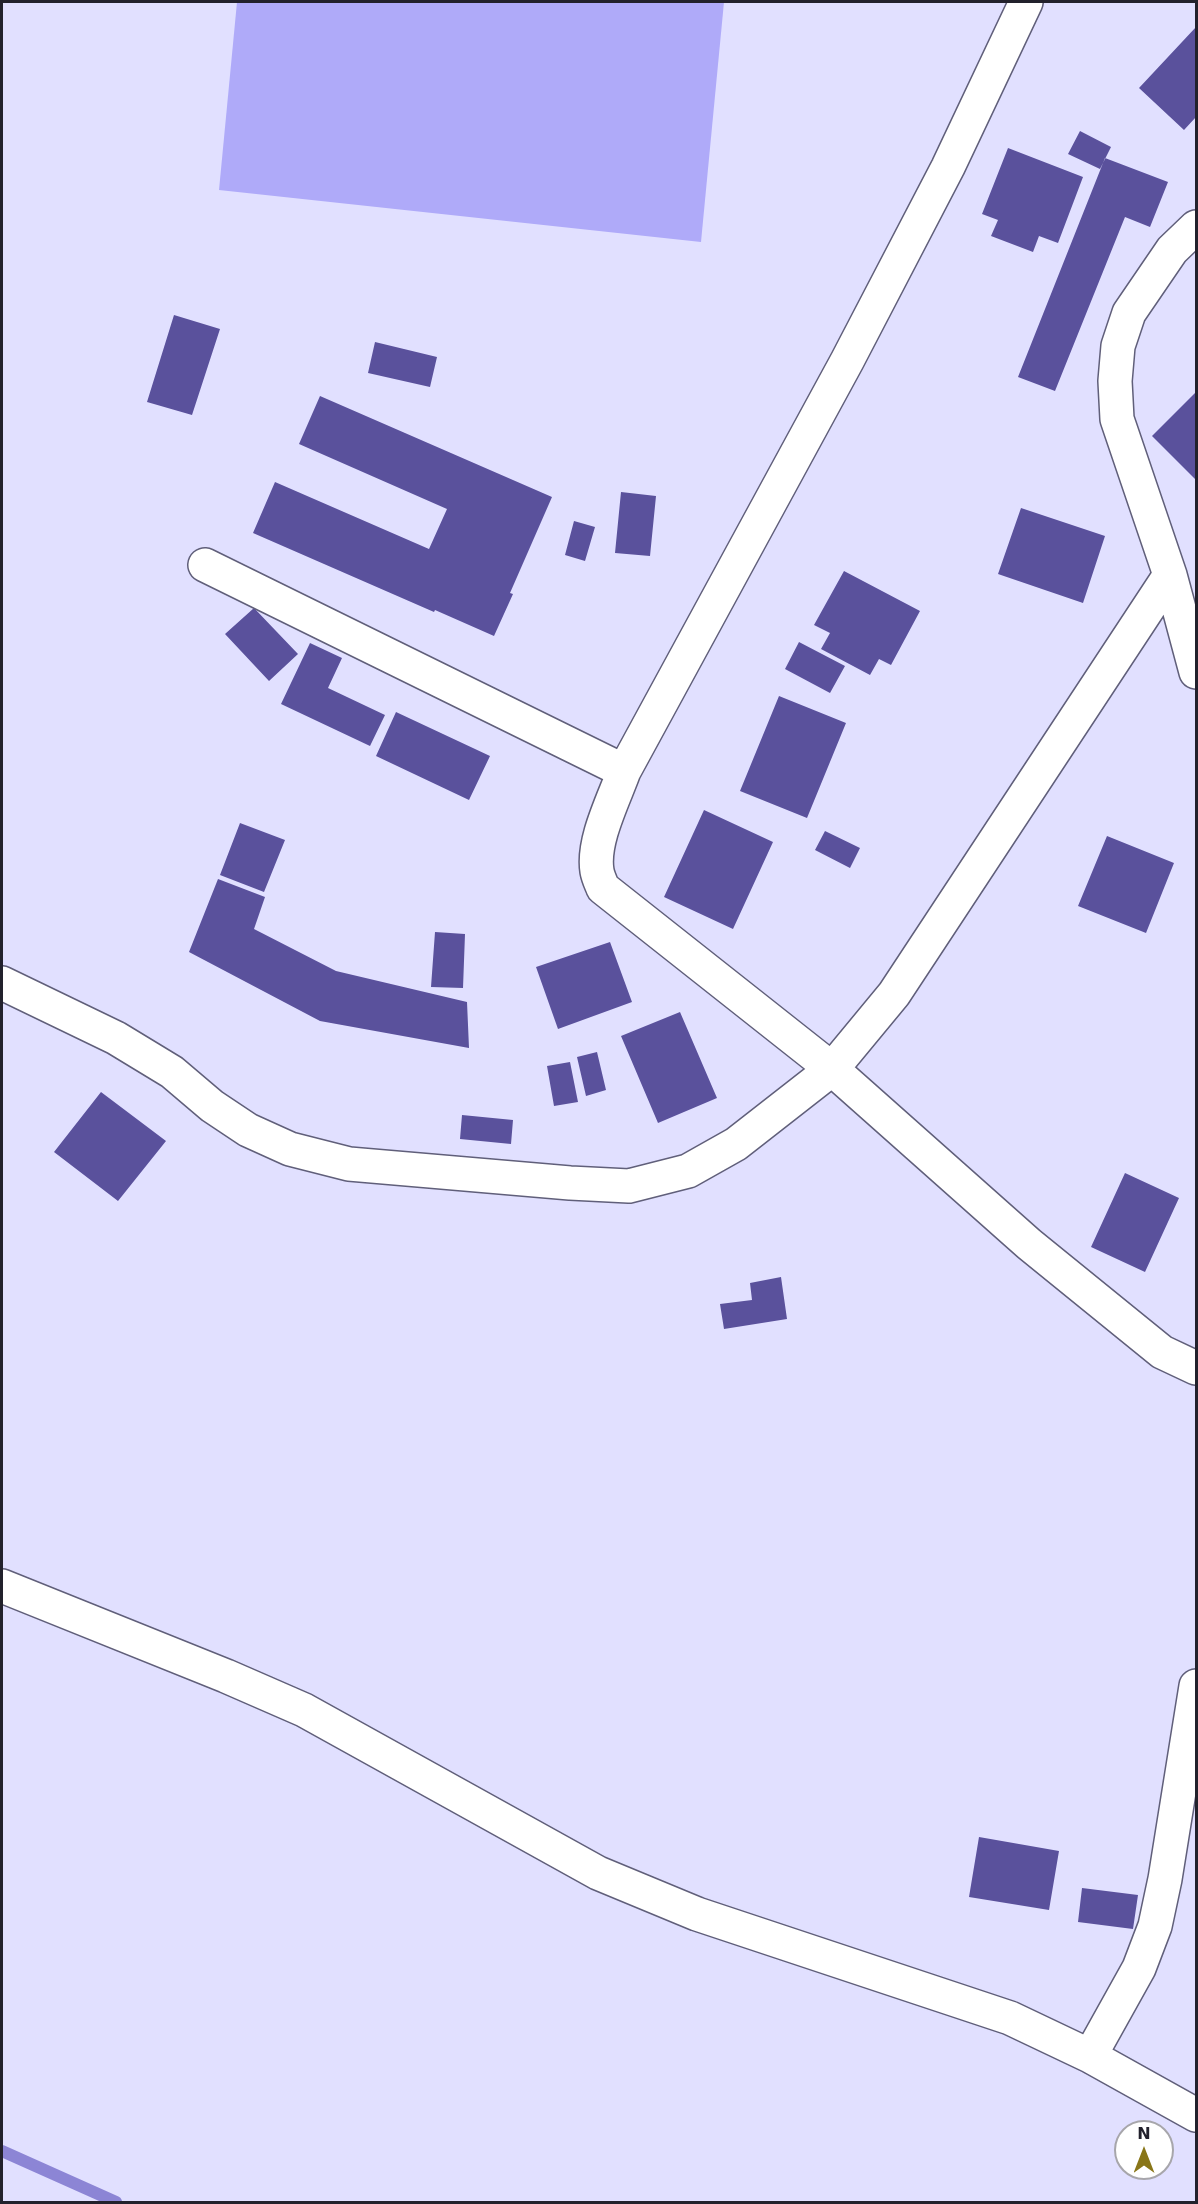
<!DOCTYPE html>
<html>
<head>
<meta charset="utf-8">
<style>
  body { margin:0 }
  #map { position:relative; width:1198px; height:2204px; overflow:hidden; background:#e1e0ff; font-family:"DejaVu Sans",sans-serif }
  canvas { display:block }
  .frame { position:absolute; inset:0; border:3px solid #22212c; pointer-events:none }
  .north { position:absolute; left:1114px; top:2120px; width:60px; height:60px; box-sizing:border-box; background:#fff; border:2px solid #a7a6ab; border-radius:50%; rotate:0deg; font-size:16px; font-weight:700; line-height:24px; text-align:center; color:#22212c }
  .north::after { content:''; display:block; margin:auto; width:21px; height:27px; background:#897619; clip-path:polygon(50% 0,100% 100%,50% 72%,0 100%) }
</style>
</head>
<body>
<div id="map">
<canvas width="1198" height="2204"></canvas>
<div class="frame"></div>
<div class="north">N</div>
</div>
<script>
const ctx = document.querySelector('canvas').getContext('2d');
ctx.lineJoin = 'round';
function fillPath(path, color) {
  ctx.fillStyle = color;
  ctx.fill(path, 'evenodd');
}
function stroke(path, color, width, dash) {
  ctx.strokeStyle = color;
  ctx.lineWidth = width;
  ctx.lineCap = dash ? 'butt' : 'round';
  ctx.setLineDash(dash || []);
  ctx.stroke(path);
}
const green = new Path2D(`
  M237,2H724L701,242L219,190Z`);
const stream = new Path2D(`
  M2,2151L116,2202`);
const building = new Path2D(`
  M1196,27V117L1184,130L1139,88Z
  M1080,131L1111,147L1100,169L1068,154Z
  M1008,148L1083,177L1058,243L1039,236L1033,252L991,236L998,220L982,214Z
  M1105,158L1168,182L1150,227L1125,217L1055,391L1018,377Z
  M174,315L220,329L192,415L147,402Z
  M375,342L437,357L430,387L368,373Z
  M1196,392V480L1152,436Z
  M320,396L552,497L510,593L513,594L494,636L435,610L434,612L253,533L275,482L429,549L447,509L299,444Z
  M621,492L656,496L650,556L615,553Z
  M1021,508L1105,536L1083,603L998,574Z
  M574,521L595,527L585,561L565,555Z
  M844,571L920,611L891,665L879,659L870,675L821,649L830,633L814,625Z
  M254,608L298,654L269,681L225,634Z
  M799,642L845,666L830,693L785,669Z
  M310,643L342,658L328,688L385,715L370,746L281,704Z
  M779,696L846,723L807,818L740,791Z
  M396,712L490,756L469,800L376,756Z
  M704,810L773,842L733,929L664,897Z
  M240,823L285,840L264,892L220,875Z
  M825,831L860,848L850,868L815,850Z
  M1107,836L1174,863L1146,933L1078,906Z
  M218,879L265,897L254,929L336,971L467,1002L469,1048L320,1021L189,952Z
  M435,932L465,934L463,988L431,987Z
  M610,942L632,1002L558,1029L536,967Z
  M680,1012L717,1098L658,1123L621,1036Z
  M597,1052L606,1090L586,1096L577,1057Z
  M570,1062L578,1102L554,1106L547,1066Z
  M101,1092L166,1141L118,1201L54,1152Z
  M462,1115L513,1120L511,1144L460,1139Z
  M1125,1173L1179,1198L1145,1272L1091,1247Z
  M781,1277L787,1319L724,1329L720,1304L752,1300L750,1283Z
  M979,1837L1059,1851L1049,1910L969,1897Z
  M1082,1888L1138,1895L1133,1929L1078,1922Z`);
const minor = new Path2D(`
  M1196,227L1172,250L1129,313L1118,346L1115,381L1117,419L1170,575L1196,672
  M205,565L624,771L847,361L948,167L1026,2
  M624,771C614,799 592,841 597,871C598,877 601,883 603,888L832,1069L1029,1244L1162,1352L1196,1368
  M2,983L116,1038L172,1072L212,1106L248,1130L290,1149L349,1164L570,1183L629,1186L688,1171L736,1144L832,1069L894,994L1170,575
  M2,1586L226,1676L304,1710L598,1873L697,1914L1010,2018L1090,2056L1196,2115
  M1090,2056L1139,1968L1155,1926L1165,1879L1196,1686`);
fillPath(green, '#afaaf9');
stroke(stream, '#8c85d5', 12);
fillPath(building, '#5a519c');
stroke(minor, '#605f7a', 36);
stroke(minor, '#fff', 33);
</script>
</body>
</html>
